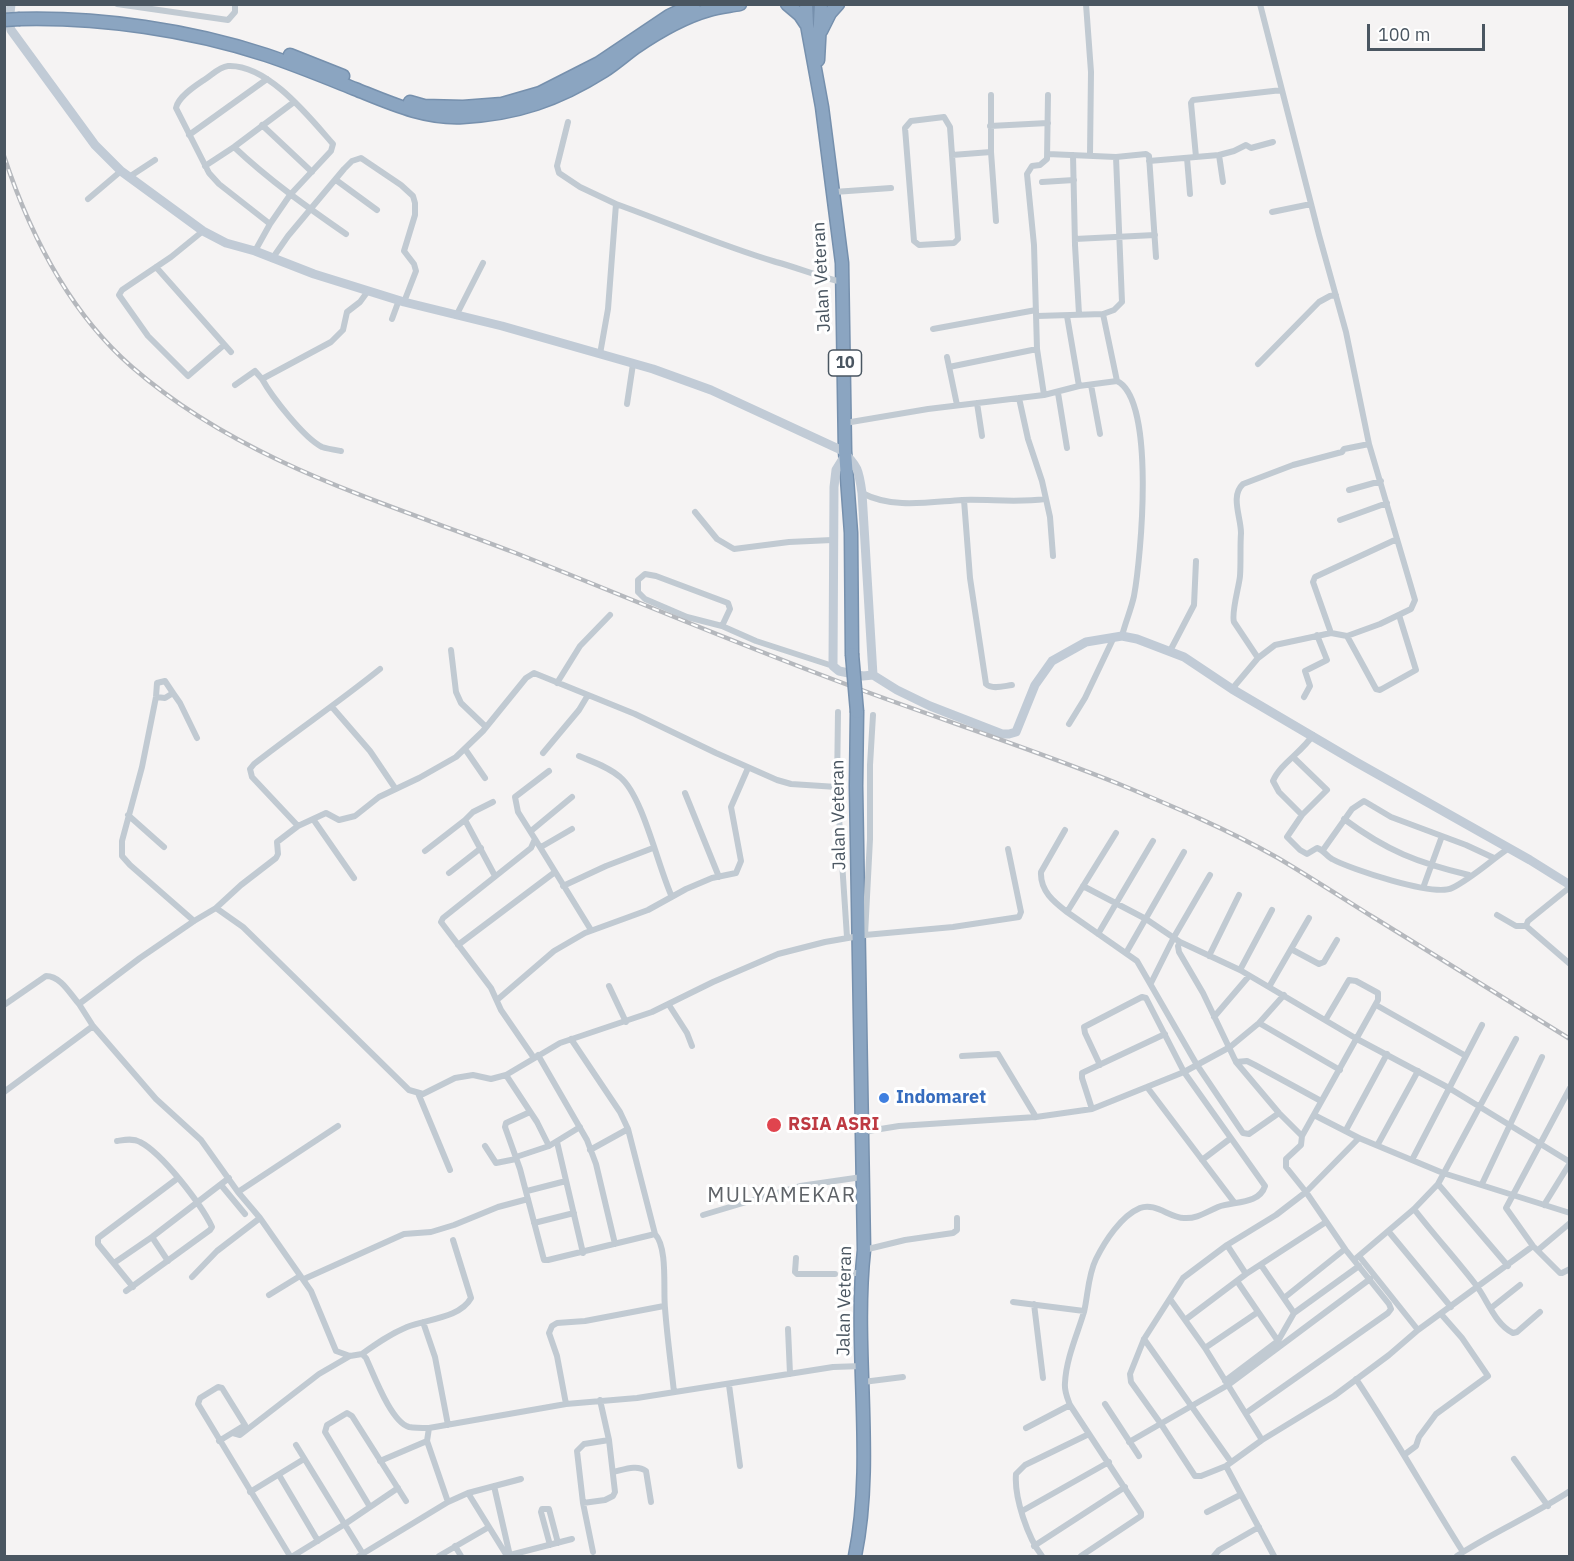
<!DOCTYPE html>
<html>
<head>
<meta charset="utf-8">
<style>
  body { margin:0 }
  #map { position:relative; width:1574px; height:1561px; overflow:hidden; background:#f5f3f3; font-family:"IBM Plex Sans",sans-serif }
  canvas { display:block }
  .frame { position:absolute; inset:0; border:6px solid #4a5661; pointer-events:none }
  .scale { position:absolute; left:1367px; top:24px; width:118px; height:27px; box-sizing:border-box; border:3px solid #4a5661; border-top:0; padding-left:8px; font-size:18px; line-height:21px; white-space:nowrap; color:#4a5661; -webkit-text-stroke:4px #fff; paint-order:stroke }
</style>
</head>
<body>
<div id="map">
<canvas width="1574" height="1561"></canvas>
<div class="frame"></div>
<div class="scale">100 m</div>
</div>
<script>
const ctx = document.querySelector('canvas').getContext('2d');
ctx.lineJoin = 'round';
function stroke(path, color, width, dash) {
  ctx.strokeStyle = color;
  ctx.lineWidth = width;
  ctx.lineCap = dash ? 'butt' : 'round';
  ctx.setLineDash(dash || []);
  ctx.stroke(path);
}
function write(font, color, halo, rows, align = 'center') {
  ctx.font = font + ' "IBM Plex Sans",sans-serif';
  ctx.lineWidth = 6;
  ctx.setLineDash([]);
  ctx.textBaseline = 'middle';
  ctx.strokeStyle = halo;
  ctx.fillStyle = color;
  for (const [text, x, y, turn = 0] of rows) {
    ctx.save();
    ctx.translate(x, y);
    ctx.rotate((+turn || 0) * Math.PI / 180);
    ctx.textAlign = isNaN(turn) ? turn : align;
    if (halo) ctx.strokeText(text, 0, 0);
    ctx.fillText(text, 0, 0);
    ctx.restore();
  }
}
const street = new Path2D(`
  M117,4L228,20L235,12V4
  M1086,4L1091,72L1090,155
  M1260,4L1319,235L1346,332L1369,444L1415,600L1411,609L1380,624L1347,636
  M991,95V152L996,221
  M944,117L950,127L958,239L954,243L919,245L914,241L905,128L911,121Z
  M568,122L557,166L559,173L580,187L616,204L608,309L600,354
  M262,125L312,172
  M990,126L1048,123
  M189,135L267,79
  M234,147C269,180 307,207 346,234
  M1048,154L1116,157L1146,154L1149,156L1156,257
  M952,155L991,152
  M1073,155L1075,245L1079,314
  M1219,155L1234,151L1246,145L1251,148L1273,142
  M1196,157L1191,103L1193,100L1282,90
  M1187,158L1190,194
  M1149,161L1219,155L1223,182
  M205,166L234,147L294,102
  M129,177L155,160
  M336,180L377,210
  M1042,182L1074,180
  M834,192L891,188
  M88,199L121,171
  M616,204C669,223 722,246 776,262C799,268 819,277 842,282
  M1272,212L1311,204
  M203,231L171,257L122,290L119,295L148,336L188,376L224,345
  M1075,239L1155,235
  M255,251L270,224L290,195L331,151L333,144C310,118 268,64 228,66C219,67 212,75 204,80C195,86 178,97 176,108L209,173L219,184L270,224
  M272,259L288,236L344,169L352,161L361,158L401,185L413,196L415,203V215L404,251L414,264L416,271L404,302
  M156,267L231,352
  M1103,314L1117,381
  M456,316L483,263
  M1037,316L1103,314L1114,310L1122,302L1116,157
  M1067,316L1079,386
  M392,319L399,300
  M933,329L1036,310
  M947,357L957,405
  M1258,364L1319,302L1330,296L1336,295
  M949,367L1037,349
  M262,379C272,397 304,438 322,447C328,449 335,450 341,451
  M235,385L255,371L262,379L331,342L343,330L347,312L360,302L368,291
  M1091,385L1100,434
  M1058,393L1067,448
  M1044,395L1037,349L1034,245L1027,174L1032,166L1040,165L1047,159L1048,95
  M1019,398L1028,439L1042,481L1050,517L1053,556
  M977,403L982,436
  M627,404L633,364
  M845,423L928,409L1044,395L1079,386L1117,381C1156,400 1141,558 1134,596C1131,610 1125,623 1122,636
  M1349,490L1381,481
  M862,493C892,509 929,502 962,500C990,499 1017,503 1045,499
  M964,500L970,578L986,684C992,690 1004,686 1012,685
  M695,512L717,539L734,549L789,542L832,540
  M1340,520L1387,503
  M722,626L730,609L728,603L656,576L645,574L638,580V592L645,599L687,617L722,626L756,641L833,666
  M1331,633L1313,582L1315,577L1397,539
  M451,650L456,692L461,703L486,727
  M1170,651L1194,605L1196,561
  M1258,658L1234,622C1231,613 1239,587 1240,576C1241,562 1240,547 1241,533C1241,517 1230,496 1243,484L1293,465L1342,452L1344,449L1369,444
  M557,683L580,646L610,615
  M1232,689L1258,658L1275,645L1331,633L1347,636L1376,689L1380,690L1416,670L1399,615
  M173,693L180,703L197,738
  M156,697L165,698L173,693L165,681L157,683L156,697L142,767L122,841V856L130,865L194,921
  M1304,697L1310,686L1305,671L1327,660L1317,635
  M332,707L370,751L395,788
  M838,712L837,787L847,937
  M1069,724L1085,698L1114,637
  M465,749L485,778
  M543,753L579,710L588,695
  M579,756C593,762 609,767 620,777C643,796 658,867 672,897
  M1294,758L1327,790L1302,815L1287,837L1300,850L1307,854L1317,848C1324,850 1326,856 1332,859C1350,869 1434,897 1452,888C1472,878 1490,861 1509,848
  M685,793L719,877
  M128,815L164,847
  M1302,815L1279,792L1273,781C1280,764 1302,752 1313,735
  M313,819L354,878
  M1344,819C1387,851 1418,863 1469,875
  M465,820L473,812L493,802
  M298,826L252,777L250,769L254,764C295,732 339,702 380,669
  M1065,830L1041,872C1040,891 1054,902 1067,912L1116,833
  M531,831L572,797
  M535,839L591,930
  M541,847L572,829
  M1323,850L1352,809L1364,801L1391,817L1466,845L1494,858
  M425,851L465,820L495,876
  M449,873L481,848
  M563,886L606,866L653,848
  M1083,886L1146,919L1180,942L1240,970L1357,1039L1449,1088L1570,1162
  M1570,887L1528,921L1526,926L1570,964
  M1423,888L1442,836
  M216,908L241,885L276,858L278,854L277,842L298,826L326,813L339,820L355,816L379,797L419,778L456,757L483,731L526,678L534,673L635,714L716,753L777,780L791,784L837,787
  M1067,912L1137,961L1197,1065L1243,1133L1249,1134L1279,1113
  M1497,915L1516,926H1526
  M1098,934L1153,841
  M865,935L870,839V765L873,715
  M1180,942L1178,946L1179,952L1203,993L1236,1062L1279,1113L1302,1136
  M458,945L555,872
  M1291,949L1319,964L1324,962L1337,940
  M1126,953L1184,852
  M1209,956L1239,895
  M1240,970L1272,910
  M1151,983L1174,937L1210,875
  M609,986L626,1022
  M1269,987L1309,918
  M497,1000L554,951L585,933L648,910L686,889L712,878L736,873L741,861L731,807L748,768
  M79,1004L93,1026L156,1099L201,1140L238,1192L260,1218L311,1291L336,1351L350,1356L362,1354L366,1358C374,1375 391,1422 409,1427C415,1428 423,1428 429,1428L566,1404L637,1398L833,1367L862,1366
  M4,1005L46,976C61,976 70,994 79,1004L140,958L194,921L216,908L243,927L409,1090L423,1094L455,1078L473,1075L491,1079L506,1075L560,1043L652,1012L713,982L778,954L825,942L865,935L953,927L1019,917L1021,912L1008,849
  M669,1005L687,1033L692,1046
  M1376,1005L1466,1056
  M1214,1017L1249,976
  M1259,1023L1340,1070
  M538,1055L587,1140L596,1164L615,1244
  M962,1056L998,1054L1036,1117
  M534,1058L501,1010L491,988L441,922L443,918L531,848L535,839L518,812L515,797L549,771
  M1236,1062L1247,1061L1255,1065L1321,1101
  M506,1075L537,1122L549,1146
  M1147,1087L1234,1202
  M1570,1088L1506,1208L1533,1246L1560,1273H1562L1570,1269
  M4,1092L93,1026
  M418,1093L450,1170
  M1092,1109L1082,1078V1073L1165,1034
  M530,1112L506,1123L505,1127L520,1169L544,1260H548L655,1234L628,1129L620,1112L571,1039
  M1314,1115L1359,1138L1443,1173L1570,1213
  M1346,1130L1387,1054
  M862,1132L899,1126L1036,1117L1092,1109L1184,1072L1230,1047L1259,1023L1284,995
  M1359,1138L1306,1192L1276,1215L1227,1245L1183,1278L1144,1339L1130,1374L1131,1382L1161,1424L1195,1476H1201L1226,1466L1262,1440L1334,1396L1389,1355L1418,1330L1533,1246
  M117,1141C124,1140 133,1138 140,1142C162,1153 201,1204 212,1227L210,1230L126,1291
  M557,1142L583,1253
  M1378,1144L1418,1071
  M485,1146L496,1163L516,1159
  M590,1150L628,1129
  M516,1157L549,1146L580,1127
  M1202,1160L1231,1138
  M1412,1160L1482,1025
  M1438,1184L1508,1266
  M1482,1184L1542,1057
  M221,1185L245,1214
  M527,1191L566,1181
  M238,1192L338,1126
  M1544,1205L1570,1163
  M1414,1209C1434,1235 1456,1259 1476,1285C1488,1301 1495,1324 1513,1333L1517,1332L1540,1312
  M703,1215L800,1186L862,1177
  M534,1223L574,1213
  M1389,1232L1451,1307
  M655,1234C668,1248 663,1289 665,1308C667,1336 671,1364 674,1392
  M152,1237L168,1261
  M1227,1245L1246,1274
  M864,1250L905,1240L953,1233L957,1230V1218
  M1538,1250L1570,1223
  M1359,1256L1418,1330
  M796,1258L795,1272L797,1274H835
  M1354,1260L1414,1209L1438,1184L1516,1039
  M114,1263L152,1237L229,1178
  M1261,1265L1294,1313
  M844,1273H862
  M192,1277L217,1251L260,1218
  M304,1279L404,1234L431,1232L454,1225L498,1207L528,1199
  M1237,1281L1278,1341
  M133,1287L98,1244V1238L178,1178
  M269,1295L300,1276
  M1284,1298L1345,1249
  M1170,1299L1205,1348L1262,1440
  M1013,1302L1084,1311
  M1034,1304L1043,1378
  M1491,1308L1520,1285
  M1185,1320L1246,1274L1326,1222
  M423,1322L435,1357L448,1425
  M788,1329L790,1374
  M1144,1339L1231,1462
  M1205,1348L1258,1312
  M362,1354C376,1344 390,1334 407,1327C427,1319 460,1318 471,1298L453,1240
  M1356,1379C1394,1436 1427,1495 1463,1552L1457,1556
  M1225,1381L1278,1341L1294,1313L1359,1266
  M863,1382L903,1377
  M729,1385L740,1466
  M600,1400L609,1440L615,1492L613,1496L605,1500L583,1503L577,1451L584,1444L609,1440
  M566,1404L557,1356L549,1333L552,1326L557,1323L585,1321L664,1306
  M1105,1404L1139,1456
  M1246,1413L1388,1313L1391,1309L1389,1304L1345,1249L1306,1192L1286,1167V1159L1301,1145L1302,1136L1378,1000V993L1356,981L1349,980L1326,1019
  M429,1428L427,1441L448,1502
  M1026,1428L1070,1405
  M233,1433L240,1435L319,1374L350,1356
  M219,1441L245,1425L222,1388L218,1387L200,1398L198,1404L290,1556
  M1129,1442L1228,1385L1370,1279
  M296,1445L363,1554
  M1404,1455L1416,1446L1419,1437L1436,1414L1488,1376L1462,1338L1441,1314
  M1514,1459L1548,1506
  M380,1461L427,1441
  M1226,1466L1274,1556
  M613,1472C623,1470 637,1464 646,1471L651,1502
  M279,1475L318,1541
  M494,1486L510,1556
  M250,1492L304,1459
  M468,1493L507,1556
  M583,1503L593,1552
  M370,1507L325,1432L327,1425L347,1413L352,1416L406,1501
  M1022,1511L1109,1462
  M1207,1512L1240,1495
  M550,1545L541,1512L542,1509H549L558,1543
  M455,1546L461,1556
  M1034,1546L1125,1487
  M1463,1552C1498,1530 1535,1514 1570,1491
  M510,1555L572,1539
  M293,1556L345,1524L398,1488
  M359,1556L448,1502L468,1493L521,1479
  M439,1556L489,1527
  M1042,1556C1028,1538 1014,1498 1016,1474L1025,1465L1089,1434
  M1081,1556L1141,1516V1513L1070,1405C1067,1397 1064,1391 1065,1383C1066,1359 1077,1335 1084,1312C1088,1295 1088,1275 1096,1259C1105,1241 1121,1216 1140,1208C1155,1202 1170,1218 1184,1218C1197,1219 1206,1212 1218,1207C1233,1201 1259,1205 1265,1186L1184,1072L1146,998L1142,997L1084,1027L1085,1033L1100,1065
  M1214,1556L1219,1550L1259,1527`);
const secondary = new Path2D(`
  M11,4L9,23L11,30L95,145L121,171L203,231L226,243L255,251L314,274L404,302L502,326L653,369L711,390L841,450C858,465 859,471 862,493L873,675
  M846,454L836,470L834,487L833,666L839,671L863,676L873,675L897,690L930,706L1002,734H1009L1016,732L1035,685L1052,661L1086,642L1122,636L1137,639L1184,657L1232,689L1356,762L1530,860L1570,885`);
const highway = new Path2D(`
  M787,4L800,15L806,24
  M806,4L807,25L822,107L842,263L845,451L851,533L852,654
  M20,19C100,17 190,30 266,55C296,65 325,77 355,89C390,103 424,119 463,117C517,114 558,100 604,71C615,64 625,55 636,47C658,32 684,17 709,10C719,7 730,6 740,4
  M821,31L830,13L838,4
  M290,55L343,76
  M818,60L821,4
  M410,102L424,106L463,107L502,104L540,93L599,63L669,16L694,4
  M855,1556C875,1459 853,1350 864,1250L856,786L857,712`);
const rail = new Path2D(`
  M4,156C30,235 69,312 132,367C241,462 381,501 513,552C622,595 730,641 840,682C933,717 1027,747 1119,784C1172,806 1227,829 1278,858C1310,877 1341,897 1373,917C1438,957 1504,998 1570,1039`);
const highwayBridge = new Path2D(`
  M4,20L20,19
  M852,654L857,712`);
const markers = [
  [884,1098,6,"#3f7fe0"],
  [774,1125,8,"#e0444e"]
];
const shields = [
  [845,363,33]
];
const shieldNames = [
  ["10",845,363]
];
const streetNames = [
  ["Jalan Veteran",822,277,-93],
  ["Jalan Veteran",839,815,-91],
  ["Jalan Veteran",845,1301,-89]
];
const shopNames = [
  ["Indomaret",896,1098]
];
const healthNames = [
  ["RSIA ASRI",788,1125]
];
const quarterNames = [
  ["MULYAMEKAR",782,1196]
];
stroke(highway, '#7690ad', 15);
stroke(street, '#c1cad2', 6);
stroke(secondary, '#c1cbd6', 9);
stroke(highway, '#8ba5c1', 12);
stroke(rail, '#b5b8bd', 4.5);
stroke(rail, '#fff', 2, [7]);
stroke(highwayBridge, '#7690ad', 15, []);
stroke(highwayBridge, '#8ba5c1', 12);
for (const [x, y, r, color] of markers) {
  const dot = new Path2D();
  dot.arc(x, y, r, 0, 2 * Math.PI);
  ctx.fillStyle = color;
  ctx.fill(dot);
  stroke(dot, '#fff', 2);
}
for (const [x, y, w] of shields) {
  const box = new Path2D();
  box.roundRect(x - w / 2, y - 13, w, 26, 4.5);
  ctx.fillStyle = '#fff';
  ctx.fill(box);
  stroke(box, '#4a5661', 1.5);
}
write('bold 16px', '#4a5661', null, shieldNames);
write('18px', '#4a5661', '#fff', streetNames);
write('bold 18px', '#366cbe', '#fff', shopNames, 'left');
write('bold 18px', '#be3a42', '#fff', healthNames, 'left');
ctx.letterSpacing = '1.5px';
write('21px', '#5f6368', '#fff', quarterNames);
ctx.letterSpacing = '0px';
</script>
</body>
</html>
